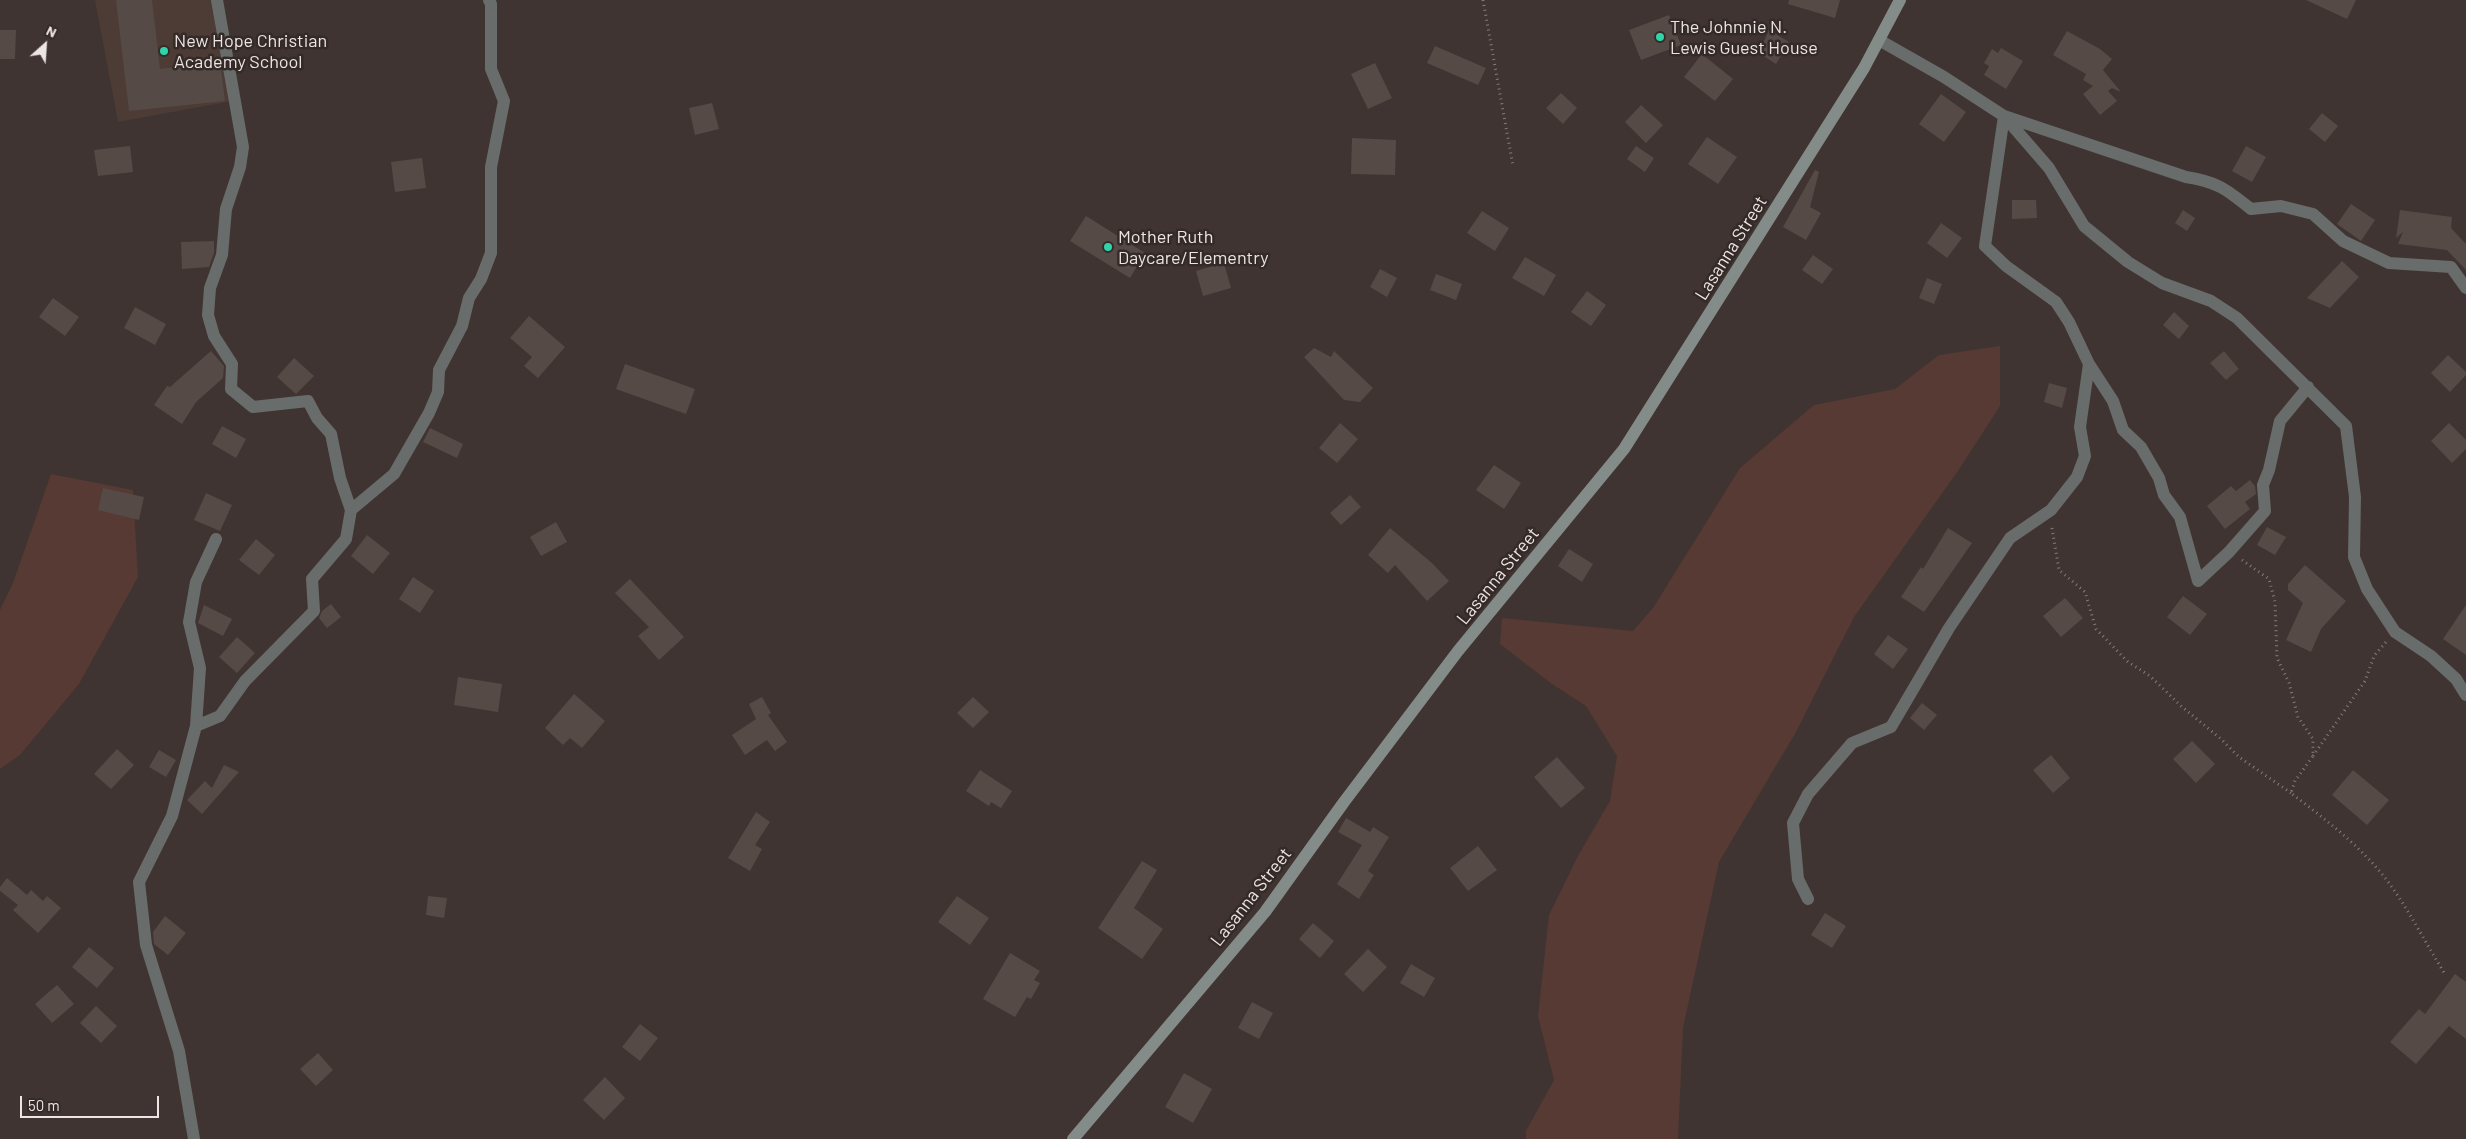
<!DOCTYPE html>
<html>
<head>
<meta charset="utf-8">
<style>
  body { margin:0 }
  #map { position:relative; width:2466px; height:1139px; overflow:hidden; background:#3f3431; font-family:Barlow,sans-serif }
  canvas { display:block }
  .north { position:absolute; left:20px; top:20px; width:50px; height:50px; -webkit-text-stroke:4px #342a27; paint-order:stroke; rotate:26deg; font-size:14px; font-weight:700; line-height:20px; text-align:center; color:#ece5e3 }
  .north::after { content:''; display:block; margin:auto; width:18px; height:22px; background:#ece5e3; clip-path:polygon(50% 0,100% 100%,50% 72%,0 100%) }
  .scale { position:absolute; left:20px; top:1096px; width:139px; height:22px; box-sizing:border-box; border:2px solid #ece5e3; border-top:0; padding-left:6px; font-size:15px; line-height:18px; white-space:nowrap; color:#ece5e3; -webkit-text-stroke:4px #342a27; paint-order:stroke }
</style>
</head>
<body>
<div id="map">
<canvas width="2466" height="1139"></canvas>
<div class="north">N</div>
<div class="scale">50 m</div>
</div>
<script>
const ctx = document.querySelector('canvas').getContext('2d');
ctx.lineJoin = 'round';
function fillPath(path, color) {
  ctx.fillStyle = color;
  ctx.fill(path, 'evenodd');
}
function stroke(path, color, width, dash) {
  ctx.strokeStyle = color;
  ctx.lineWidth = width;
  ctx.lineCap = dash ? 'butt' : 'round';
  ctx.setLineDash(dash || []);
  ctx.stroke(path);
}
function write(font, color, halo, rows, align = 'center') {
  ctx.font = font + ' Barlow,sans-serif';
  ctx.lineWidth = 5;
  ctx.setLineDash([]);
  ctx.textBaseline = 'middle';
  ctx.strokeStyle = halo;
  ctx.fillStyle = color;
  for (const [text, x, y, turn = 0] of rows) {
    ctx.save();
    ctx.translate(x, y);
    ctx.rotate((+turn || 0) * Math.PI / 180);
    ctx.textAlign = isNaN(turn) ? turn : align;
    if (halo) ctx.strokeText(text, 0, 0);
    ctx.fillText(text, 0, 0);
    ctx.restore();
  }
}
const built = new Path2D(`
  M95,0H213L232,101L118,122Z`);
const green = new Path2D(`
  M2000,346V406L1958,471L1854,617L1796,732L1719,862L1683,1028L1678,1139H1526V1131L1554,1080L1538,1016L1549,915L1579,854L1610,801L1617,756L1586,706L1552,684L1500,644L1502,618L1633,631L1653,608L1740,468L1814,405L1895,389L1939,355Z
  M51,474L133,490L138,577L79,684L20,755L0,769V610L13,583Z`);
const building = new Path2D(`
  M116,0H152L160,69L220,62L225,101L129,111Z
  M1789,0H1840L1835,18L1788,4Z
  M2306,0H2356L2347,19Z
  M1669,15L1681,45L1641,60L1629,30Z
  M0,30H16L15,59H0Z
  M1769,30L1789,42L1776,64L1759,53Z
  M2067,31L2100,49L2112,59L2103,70L2121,92L2112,88L2108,91L2117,101L2100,115L2083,94L2093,86L2083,80L2086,74L2053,55Z
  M1435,46L1486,68L1478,85L1427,63Z
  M2001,48L2023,61L2006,89L1984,75L1989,66L1984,63L1992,49L1998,53Z
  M1702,54L1733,79L1715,101L1684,77Z
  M1375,63L1392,98L1368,109L1351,74Z
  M1561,93L1577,108L1563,124L1546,108Z
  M1941,94L1966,112L1944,142L1919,124Z
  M712,103L719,129L695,135L689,108Z
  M1641,105L1663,125L1646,143L1625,122Z
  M2322,113L2338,126L2325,142L2309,129Z
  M1707,137L1737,157L1718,184L1688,164Z
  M1352,138L1396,140L1395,175L1351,174Z
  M130,146L133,172L98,176L94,150Z
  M1636,146L1654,158L1645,172L1627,159Z
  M2246,146L2266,157L2252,182L2232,171Z
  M422,158L426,188L395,192L391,162Z
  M1815,170L1819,172L1810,207L1821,213L1806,240L1783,227Z
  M2012,200H2036L2037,218L2012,219Z
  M2351,204L2375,220L2361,241L2337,224Z
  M2183,210L2195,218L2187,231L2175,223Z
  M2400,210L2452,217L2451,228L2466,244V270L2447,250L2398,244L2403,232L2396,238Z
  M1482,211L1509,228L1495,251L1467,233Z
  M1086,216L1145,253L1130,278L1070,241Z
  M1941,223L1962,238L1947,258L1927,243Z
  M214,241V253L209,267L182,269L181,242Z
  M1813,255L1833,269L1822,284L1802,270Z
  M1525,257L1556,275L1544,296L1512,278Z
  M2342,261L2359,277L2330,308L2307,298Z
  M1224,263L1231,288L1203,296L1196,271Z
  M1380,269L1397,278L1387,297L1370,287Z
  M1436,274L1462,284L1456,300L1430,290Z
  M1927,278L1942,284L1934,304L1919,298Z
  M1587,291L1606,305L1591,326L1571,312Z
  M53,298L79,317L65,336L39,317Z
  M135,307L166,324L155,345L124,328Z
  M2174,312L2189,326L2179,339L2163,325Z
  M529,316L565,347L538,378L524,366L532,357L510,338Z
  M1314,348L1331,357L1334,351L1373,388L1360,402L1344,400L1304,357Z
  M211,351L224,366L223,378L196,402L182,424L154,405L167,386L170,387Z
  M2224,351L2239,369L2226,380L2210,363Z
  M2448,355L2466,372V375L2450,392L2431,373Z
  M294,358L314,376L296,394L277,377Z
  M625,364L695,389L686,414L616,389Z
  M2049,383L2067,388L2062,408L2044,402Z
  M1340,423L1358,439L1337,463L1319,448Z
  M2449,423L2466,440V449L2452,463L2431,441Z
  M222,426L246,439L236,458L212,444Z
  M430,428L463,444L457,458L423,442Z
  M1494,465L1521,483L1504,509L1476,490Z
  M2250,480L2255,486L2256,494L2245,502L2250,509L2225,529L2207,506L2231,486L2236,491Z
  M103,488L144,497L139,520L98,510Z
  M206,493L232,505L220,531L194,520Z
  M1350,495L1361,507L1341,525L1330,513Z
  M556,522L567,542L541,556L530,537Z
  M2267,527L2286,537L2275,555L2257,545Z
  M1390,528L1432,563L1449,581L1427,601L1395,565L1388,573L1368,555Z
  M1948,528L1972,543L1924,612L1901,597L1921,567L1923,569Z
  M367,535L390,553L373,574L351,556Z
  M256,539L275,555L259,575L239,560Z
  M1569,549L1593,564L1582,582L1558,566Z
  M2305,565L2346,601L2321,629L2311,652L2286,640L2303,603L2288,590V584Z
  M413,577L434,591L420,613L399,599Z
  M630,579L684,637L659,660L638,636L649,627L615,593Z
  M2183,596L2207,614L2190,635L2167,617Z
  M2065,598L2083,618L2061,637L2043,616Z
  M331,604L341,617L327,628L319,618L322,611Z
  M204,605L232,619L223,636L198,623Z
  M2466,605V655L2443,639Z
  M1888,635L1908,649L1893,669L1874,654Z
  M237,637L255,653L237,673L219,657Z
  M458,677L502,684L498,712L454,705Z
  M574,694L605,721L582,748L570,738L563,745L545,728Z
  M762,697L771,713L768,715L787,742L775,751L767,740L745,755L732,735L756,719L749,704Z
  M973,697L989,712L973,728L957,713Z
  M1922,703L1937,715L1924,730L1910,718Z
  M2192,741L2215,764L2196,783L2173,759Z
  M117,749L134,765L111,789L94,774Z
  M159,750L176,760L166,777L149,767Z
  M2051,755L2070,778L2053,793L2033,770Z
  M1557,757L1585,788L1561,808L1534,777Z
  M224,765L239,772L202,814L187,800L205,781L212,788Z
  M980,770L1012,791L1001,808L991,802L989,806L966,791Z
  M2353,770L2389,800L2367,825L2332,795Z
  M756,812L770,822L755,845L762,849L750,871L728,858Z
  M1346,818L1370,832L1373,827L1389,837L1368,871L1374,875L1359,899L1337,884L1362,845L1338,832Z
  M1478,846L1497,870L1468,891L1450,868Z
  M1142,861L1157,870L1134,908L1163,929L1142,959L1098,928Z
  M7,878L27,895L31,890L43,901L47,896L61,908L38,933L13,910L18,905L0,891V887Z
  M428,896L447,898L444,918L426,915Z
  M957,896L989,918L970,945L938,922Z
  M1825,913L1846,926L1832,948L1811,935Z
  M165,916L186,933L168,955L154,944L153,932Z
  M1313,923L1334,941L1320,958L1299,939Z
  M89,947L114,968L97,988L72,967Z
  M1368,949L1387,967L1363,992L1344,974Z
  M1010,953L1040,971L1034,980L1040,983L1031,999L1027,997L1015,1017L983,999Z
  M1411,964L1435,978L1424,997L1400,983Z
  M2455,974L2466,982V1039L2449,1026L2416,1064L2390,1042L2419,1009L2425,1014Z
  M57,985L74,1004L52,1023L35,1004Z
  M1252,1002L1273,1013L1259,1039L1238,1028Z
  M96,1006L117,1026L101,1043L80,1023Z
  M640,1024L658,1038L640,1061L622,1047Z
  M318,1053L333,1070L316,1086L300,1069Z
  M1184,1073L1212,1089L1193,1123L1165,1107Z
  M605,1077L625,1098L604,1120L583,1100Z`);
const path = new Path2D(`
  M1483,0L1513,166
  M2052,528L2059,570L2085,592L2096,629L2128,662L2150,676L2181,706L2221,739L2239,757L2291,793
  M2242,560L2269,579L2275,602L2277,658L2289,683L2298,717L2313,739V756L2295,781L2291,793C2326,820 2362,847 2389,883C2410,912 2426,944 2445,974
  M2313,756L2365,681L2374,656L2386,642`);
const street = new Path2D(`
  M1879,40L1944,77L2004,116L2049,168L2084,226L2128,262L2162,283L2211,301L2237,318L2346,426L2355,497L2354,557L2367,589L2395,632L2431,656L2456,679L2466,695
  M2308,387L2280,421L2269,470L2263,485L2265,511L2229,552L2198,581L2180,517L2164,495L2159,478L2141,447L2123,430L2113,401L2089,364L2069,322L2056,302L2006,266L1985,246L2004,116L2186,177C2218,182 2226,189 2251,209L2281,206L2313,214L2343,241L2389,263L2451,267L2466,288
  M351,510L394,474L429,413L438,392L439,370L462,326L469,298L481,279L491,253V167L504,101L491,69V4L489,0
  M196,726L220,716L245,681L314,611L312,579L346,539L351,510L340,478L331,434L317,418L308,401L253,407L231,389L232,364L214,336L208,315L210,288L222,255L226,209L240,167L243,147L217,0
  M1808,899L1798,879L1793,823L1808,794L1852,743L1891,727L1949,628L2010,538L2051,510L2077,477L2085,456L2080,427L2089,364
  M194,1139L179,1051L146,945L139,882L172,816L196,726L200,668L189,622L196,582L216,539`);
const secondary = new Path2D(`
  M1073,1139L1265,912L1344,802L1458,651L1624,449L1864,68L1900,0`);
const markers = [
  [1660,37,5,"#30d4aa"],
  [164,51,5,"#30d4aa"],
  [1108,247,5,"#30d4aa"]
];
const poiNames = [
  ["The Johnnie N.",1670,27],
  ["Lewis Guest House",1670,48],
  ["New Hope Christian",174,41],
  ["Academy School",174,62],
  ["Mother Ruth",1118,237],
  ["Daycare/Elementry",1118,258]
];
const streetNames = [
  ["Lasanna Street",1731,248,-58],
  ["Lasanna Street",1498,576,-51],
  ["Lasanna Street",1251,897,-52]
];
fillPath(built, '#4d3b36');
fillPath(green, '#563a33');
fillPath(building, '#564a47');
stroke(path, '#867c7a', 3, [1, 4]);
stroke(street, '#686d6b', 12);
stroke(secondary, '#838c88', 12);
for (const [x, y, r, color] of markers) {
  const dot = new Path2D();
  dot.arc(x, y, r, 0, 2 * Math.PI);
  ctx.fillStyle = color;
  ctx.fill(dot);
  stroke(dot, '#342a27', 2);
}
write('18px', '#ece5e3', '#342a27', poiNames, 'left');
write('18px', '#ece5e3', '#342a27', streetNames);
</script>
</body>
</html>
